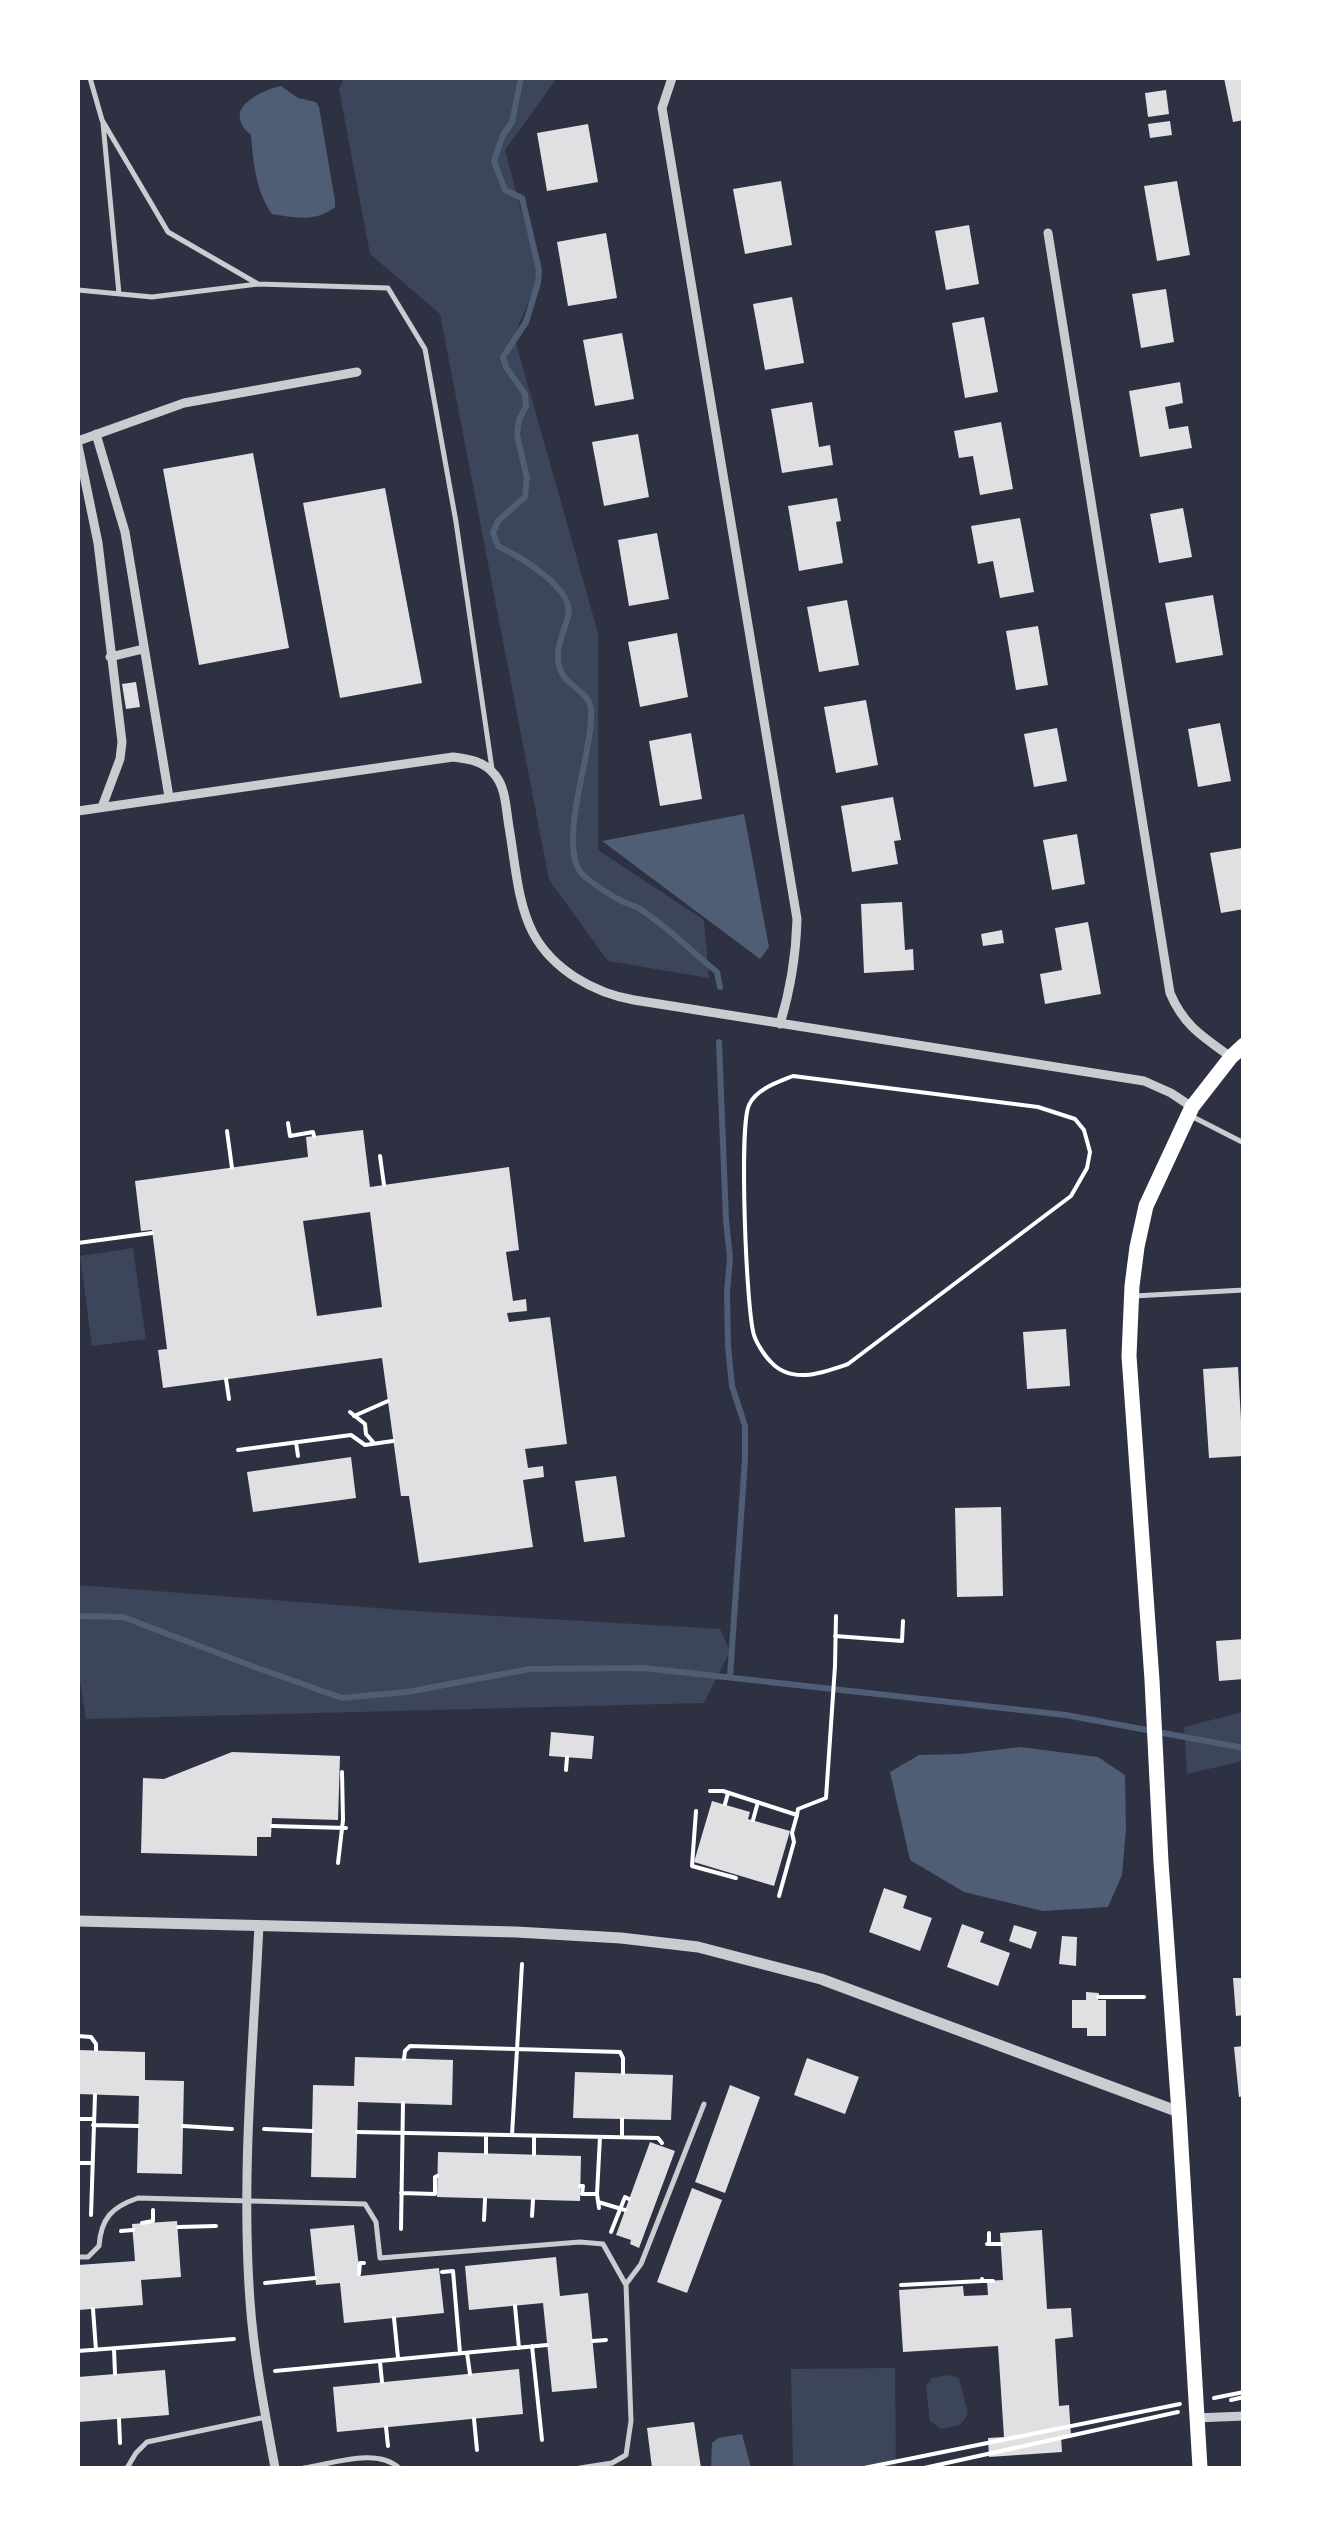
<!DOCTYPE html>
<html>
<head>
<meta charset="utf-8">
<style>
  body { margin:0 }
  #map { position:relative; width:1321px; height:2546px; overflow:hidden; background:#2d3142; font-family:Ubuntu,sans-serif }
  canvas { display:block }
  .frame { position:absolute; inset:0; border:80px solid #fff; pointer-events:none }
</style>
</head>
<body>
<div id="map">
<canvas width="1321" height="2546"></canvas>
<div class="frame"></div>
</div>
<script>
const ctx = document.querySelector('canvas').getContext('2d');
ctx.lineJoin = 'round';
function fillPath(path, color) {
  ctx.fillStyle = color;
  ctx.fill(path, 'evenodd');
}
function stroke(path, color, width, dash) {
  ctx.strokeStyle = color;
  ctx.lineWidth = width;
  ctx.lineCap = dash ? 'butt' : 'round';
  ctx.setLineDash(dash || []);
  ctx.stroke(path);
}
const green = new Path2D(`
  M344,78H557L505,150L539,277L514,336L598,633V850L704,920L709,978L608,961L549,880L440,314L370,254L339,89Z
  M133,1248L146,1339L92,1346L80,1256Z
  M78,1585L429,1612L720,1629L730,1651L704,1703L86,1719L78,1669Z
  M1243,1712V1761L1187,1774L1184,1727Z
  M895,2368L896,2468H793L791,2369Z
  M948,2375L959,2378L968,2414L960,2425L941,2429L930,2421L926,2386L932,2378Z`);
const water = new Path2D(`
  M281,86L298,98L316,102L319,107L335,201V207C317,222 294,218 272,214C256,192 253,161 251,135C245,130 238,122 240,113C242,100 269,88 281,86Z
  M744,814L769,947L760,959L602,841Z
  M1020,1747L1098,1757L1125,1775L1126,1829L1122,1875L1108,1907L1043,1911L964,1892L910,1860L890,1772L919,1755L961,1754Z
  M742,2434L751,2468H711L712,2443L718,2438Z`);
const stream = new Path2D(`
  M521,78L512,122L503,135L494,161L505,190L522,198L539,270L538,283L526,322L503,357L506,367L525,394L526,406L519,420L517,435L527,478L525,497L498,521L493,533L498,546C519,556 576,589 568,617C563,634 554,651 560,669C566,687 590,691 591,710C594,750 556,844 582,874C589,881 611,896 620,900C626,904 634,905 640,909C668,927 692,952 717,972L720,987
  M719,1042L726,1220L730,1258L727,1293L728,1346L732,1386L745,1426V1459L730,1677
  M78,1616L123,1617L252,1666L342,1698L407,1692L530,1669L644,1668L1066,1715L1244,1748`);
const building = new Path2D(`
  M1224,78H1244V120L1233,122Z
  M1166,90L1169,114L1148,117L1145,93Z
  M1170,121L1172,135L1150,138L1148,124Z
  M588,124L598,182L547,191L537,133Z
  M781,181L792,245L745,254L733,189Z
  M1177,181L1190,255L1157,261L1144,186Z
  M969,225L979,284L946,290L935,231Z
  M606,233L617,298L568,306L557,242Z
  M1166,289L1174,342L1141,348L1132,294Z
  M792,297L804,363L765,370L753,304Z
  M984,317L998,392L965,398L952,323Z
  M622,333L634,399L595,406L583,340Z
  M1180,382L1183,403L1165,407L1169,429L1188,426L1192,448L1140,457L1129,391Z
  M812,402L819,447L830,445L833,465L782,473L771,409Z
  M1001,422L1013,489L980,495L973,456L959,458L954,431Z
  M638,434L649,497L604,506L592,442Z
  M253,453L289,648L199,665L163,469Z
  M385,488L422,683L340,698L303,503Z
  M837,498L841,521L836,522L843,563L799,571L788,506Z
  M1183,508L1192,557L1159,563L1150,514Z
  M1020,518L1034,592L1000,598L993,561L978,564L971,526Z
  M657,533L669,599L629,606L618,540Z
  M1213,595L1223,655L1176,663L1165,603Z
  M847,600L859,665L819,672L807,607Z
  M1038,626L1048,685L1016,690L1006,631Z
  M677,633L688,697L640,707L628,642Z
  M136,682L140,707L126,709L122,684Z
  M866,700L878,765L836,773L824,707Z
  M1220,723L1231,781L1198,787L1188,729Z
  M1057,728L1067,781L1034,787L1024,734Z
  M691,733L702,799L660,806L649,741Z
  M893,797L901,840L894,841L898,864L852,872L841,806Z
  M1077,834L1085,884L1052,890L1043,840Z
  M1242,848L1244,909L1221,913L1210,853Z
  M902,902L905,950L913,949L914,970L864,973L861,904Z
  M1088,922L1101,994L1045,1004L1040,974L1062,970L1055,928Z
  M1002,930L1004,943L983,946L981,934Z
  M363,1130L370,1187L509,1167L519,1250L506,1252L513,1301L526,1299L527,1311L507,1313L509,1322L550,1317L567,1444L525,1449L528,1468L543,1466L544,1477L523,1480L533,1547L419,1563L409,1496H401L382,1358L163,1388L158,1350L167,1349L152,1230L141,1231L135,1181L308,1157L306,1137ZM370,1212L382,1307L317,1316L303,1221Z
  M1066,1329L1070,1386L1027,1389L1023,1332Z
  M1238,1367L1243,1456L1209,1458L1203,1369Z
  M351,1457L356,1498L253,1512L247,1472Z
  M616,1476L625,1537L584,1542L575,1481Z
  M1001,1507L1003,1596L957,1597L955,1508Z
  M1244,1639V1679L1219,1681L1216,1641Z
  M551,1732L594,1736L592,1759L549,1756Z
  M232,1752L340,1756L338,1820L272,1818L271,1837H257V1856L141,1853L143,1778L164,1779Z
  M712,1801L750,1812L748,1819L790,1831L774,1886L694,1862Z
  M884,1888L907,1896L903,1908L932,1918L920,1951L869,1932Z
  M962,1924L984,1932L980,1942L1010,1953L998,1986L947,1967Z
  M1014,1925L1037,1932L1031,1949L1009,1941Z
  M1062,1936L1077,1937L1076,1966L1059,1964Z
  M1233,1978H1244V2015L1236,2016Z
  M1086,1992L1099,1993L1098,2000H1106V2036H1087V2028H1072V2000H1086Z
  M1244,2046V2096L1239,2097L1234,2047Z
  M78,2050L145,2052V2080L184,2081L182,2174L137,2173L139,2096L78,2094Z
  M355,2057L453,2060L452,2105L358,2102L356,2178L311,2177L313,2085L354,2086Z
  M807,2058L859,2077L845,2114L794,2095Z
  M575,2072L673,2075L671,2120L573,2118Z
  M730,2085L760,2097L725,2193L695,2182Z
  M650,2142L675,2151L639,2248L630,2244L631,2240L616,2235Z
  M438,2152L581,2156L580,2201L437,2197Z
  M692,2188L722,2200L687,2293L657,2282Z
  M177,2221L181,2277L141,2280L143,2305L78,2310V2265L135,2261L132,2224Z
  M354,2225L360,2276L439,2268L444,2313L344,2323L340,2283L316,2285L310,2229Z
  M1042,2230L1047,2309L1071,2308L1073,2337L1055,2339L1059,2406L1069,2405L1071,2436L1061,2437L1062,2452L989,2457L988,2438L1004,2437L998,2346L903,2352L899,2290L963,2286L964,2296L988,2295L987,2281L1003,2280L1000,2233Z
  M556,2257L560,2296L588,2293L597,2388L552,2392L543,2303L469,2310L465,2266Z
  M519,2369L523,2414L337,2432L333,2387Z
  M165,2370L169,2415L78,2422V2377Z
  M694,2422L701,2468H652L647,2428Z`);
const path = new Path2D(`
  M793,1076L1038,1107L1075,1119L1084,1130L1090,1152L1087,1168L1071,1196L848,1364C822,1373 791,1385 770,1361C764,1355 756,1342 754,1335C746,1309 739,1126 749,1105C756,1089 778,1082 793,1076Z
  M288,1123L290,1136L313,1132L314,1136
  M227,1131L232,1168
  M380,1156L384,1185
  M78,1243L152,1233
  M226,1379L229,1399
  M350,1412L365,1424L366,1434L373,1442
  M354,1416L388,1401
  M296,1442L298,1456
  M238,1450L351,1435L365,1445L393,1441
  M835,1636L902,1641L903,1621
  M566,1770L567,1757
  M710,1791H723L797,1815L792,1833L794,1842L779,1896
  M725,1804L728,1793
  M696,1811L692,1866L736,1878
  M797,1815L798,1809L826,1798L835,1666L836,1616
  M753,1820L758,1802
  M272,1826L346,1828
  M338,1863L343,1820L342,1772
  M1098,1997H1144
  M78,2036L91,2037L96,2044V2050
  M404,2059L405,2051L410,2046L620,2052L623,2058V2073
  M78,2119H93
  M93,2125L138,2126
  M183,2126L232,2129
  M264,2129L312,2131
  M357,2132L658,2138L662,2143
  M486,2135V2153
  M512,2135L522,1964
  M534,2136V2154
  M622,2137V2119
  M78,2163H92
  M580,2186H583L582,2194H597
  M401,2193L435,2194V2177L437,2176
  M598,2202L625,2210
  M599,2208L597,2194L600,2137
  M91,2215L95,2095
  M532,2216L533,2200
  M484,2220L485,2199
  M142,2223L153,2221V2210
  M178,2227L216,2226
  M401,2229L403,2103
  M121,2231L133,2230
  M611,2232L625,2197L629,2199
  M989,2233V2244
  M987,2244H1001
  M442,2272L453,2271L460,2353
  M359,2274L360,2263H364
  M982,2281H993
  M265,2283L315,2278
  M901,2285L982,2281V2279
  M515,2306L519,2348
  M93,2309L96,2350
  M394,2318L398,2358
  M593,2341L606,2340
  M532,2346L542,2440
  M114,2349L115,2374
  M78,2351L234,2339
  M467,2353L470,2374
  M380,2362L382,2382
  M275,2371L547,2345
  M1214,2398L1244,2392
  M1231,2400L1244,2397
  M119,2419L120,2443
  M474,2419L477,2450
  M386,2427L388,2446
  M864,2468L1180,2404
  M924,2468L1178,2412`);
const service = new Path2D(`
  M90,78L102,120L168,232L258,284L388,288L425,349L456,522L492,769
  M103,123L119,294
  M78,290L152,297L258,284
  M1193,1117L1244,1143
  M1134,1296L1244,1290
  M78,2257H88L99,2246C101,2218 112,2207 138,2198L365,2204L376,2222L380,2258L580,2242L603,2244L626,2285L631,2421L626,2455L612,2463L580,2468
  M626,2284L641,2264L704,2104
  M127,2468L136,2453L147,2442L266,2417
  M304,2468C332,2464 377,2447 399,2468`);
const minor = new Path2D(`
  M672,78L662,108L797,919C796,956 791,988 780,1024
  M1048,233L1170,993C1184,1026 1203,1037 1231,1057
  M96,434L125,532L169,797
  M78,441L184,403L357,372
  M78,446L98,543L122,742L120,759L102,807
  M110,657L143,649
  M78,811L453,757C469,759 484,761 495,775C506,788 506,810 509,827C515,861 517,902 533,933C553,970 594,993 634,1000L1144,1081L1171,1093L1192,1107
  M259,1925C253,2050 241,2177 250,2301C254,2358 265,2413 275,2468
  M1196,2418L1244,2416`);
const tertiary = new Path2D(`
  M78,1921L516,1932L621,1938L698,1947L821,1979L1179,2112`);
const primary = new Path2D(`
  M1200,2468L1179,2112L1161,1862L1152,1680L1129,1356L1132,1286L1137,1247L1146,1206L1192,1107L1231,1057L1244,1045`);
fillPath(green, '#3c4559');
fillPath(water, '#4f5d75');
stroke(stream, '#4f5d75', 6);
fillPath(building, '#e0e0e3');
stroke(path, '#fff', 4);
stroke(service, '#caccd0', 5);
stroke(minor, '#caccd0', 9);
stroke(tertiary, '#caccd0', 11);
stroke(primary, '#fff', 15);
</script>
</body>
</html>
